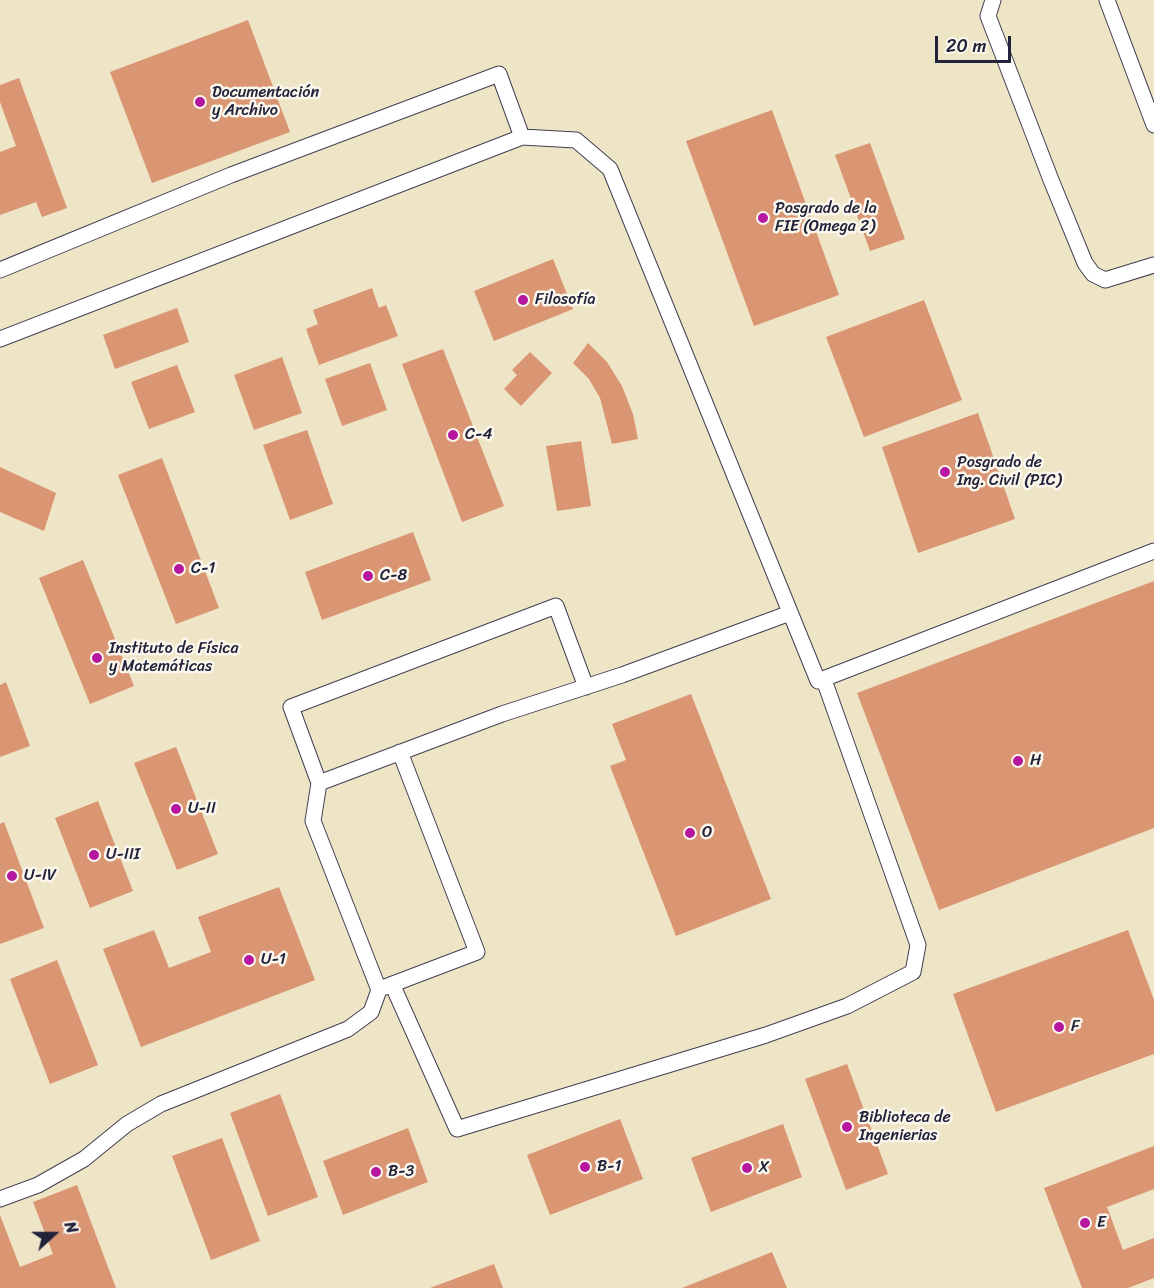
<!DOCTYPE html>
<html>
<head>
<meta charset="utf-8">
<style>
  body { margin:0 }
  #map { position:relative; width:1154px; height:1288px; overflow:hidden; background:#eee5c7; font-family:Sriracha,sans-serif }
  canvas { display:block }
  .north { position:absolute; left:24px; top:1204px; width:60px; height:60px; -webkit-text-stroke:4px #fbf7ec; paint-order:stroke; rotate:69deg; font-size:16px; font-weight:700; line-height:24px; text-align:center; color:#22223b }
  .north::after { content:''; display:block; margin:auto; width:21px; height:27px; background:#22223b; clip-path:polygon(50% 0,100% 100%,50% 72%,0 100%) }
  .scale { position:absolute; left:935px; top:36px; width:76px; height:27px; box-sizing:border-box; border:3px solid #22223b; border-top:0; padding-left:8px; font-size:18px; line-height:21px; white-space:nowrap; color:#22223b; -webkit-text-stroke:4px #fbf7ec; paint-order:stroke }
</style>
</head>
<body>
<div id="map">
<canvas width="1154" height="1288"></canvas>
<div class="north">N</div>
<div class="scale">20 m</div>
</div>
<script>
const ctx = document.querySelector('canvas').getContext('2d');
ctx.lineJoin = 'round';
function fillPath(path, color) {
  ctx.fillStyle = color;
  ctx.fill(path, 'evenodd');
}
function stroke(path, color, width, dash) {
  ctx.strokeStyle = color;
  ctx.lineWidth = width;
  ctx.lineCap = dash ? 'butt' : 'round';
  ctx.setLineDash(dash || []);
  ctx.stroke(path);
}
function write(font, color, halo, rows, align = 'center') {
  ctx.font = font + ' Sriracha,sans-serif';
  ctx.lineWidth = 5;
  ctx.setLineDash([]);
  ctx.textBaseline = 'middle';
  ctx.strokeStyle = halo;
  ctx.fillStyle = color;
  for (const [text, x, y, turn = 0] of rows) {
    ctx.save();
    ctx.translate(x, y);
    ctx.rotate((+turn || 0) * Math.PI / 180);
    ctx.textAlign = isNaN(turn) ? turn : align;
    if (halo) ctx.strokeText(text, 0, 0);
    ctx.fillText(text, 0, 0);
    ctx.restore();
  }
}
const building = new Path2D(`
  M248,20L290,132L152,183L110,72Z
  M19,78L67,208L42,217L36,202L0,215V152L16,146L0,102V85Z
  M772,110L839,295L754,326L686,141Z
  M870,143L905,239L870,251L835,155Z
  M553,259L573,309L494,341L474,291Z
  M372,288L379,308L386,305L398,336L319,365L306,329L318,324L313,310Z
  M924,300L962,400L864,437L826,337Z
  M177,308L189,342L115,369L103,335Z
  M588,343L607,362L622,386L633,414L638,439L612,444L600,398L589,379L573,363Z
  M443,349L504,506L462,522L402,364Z
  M530,352L552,373L521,406L504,389L517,375L512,370Z
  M282,357L302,413L254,430L234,375Z
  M370,363L387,410L342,426L325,379Z
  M177,365L195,412L149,429L131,382Z
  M978,413L1015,519L918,553L882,447Z
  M307,430L333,504L290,520L263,445Z
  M581,441L591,506L557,511L546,446Z
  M162,458L219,608L176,624L118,475Z
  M0,467L56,493L44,531L0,512Z
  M413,532L431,580L322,620L305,572Z
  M83,560L134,686L90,704L39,578Z
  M1154,581V828L939,910L857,693Z
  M6,682L30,746L0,757V685Z
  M691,694L771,899L676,936L610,766L626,760L612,724Z
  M176,747L218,854L177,870L134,763Z
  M98,801L133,891L90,908L55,818Z
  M4,822L44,928L0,944V824Z
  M279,887L315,980L141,1047L103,949L154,930L169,968L211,952L198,917Z
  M1128,930L1154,1000V1054L996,1112L953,994Z
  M57,960L98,1065L50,1084L10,979Z
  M847,1064L888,1174L846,1190L805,1079Z
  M280,1094L318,1197L268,1216L230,1113Z
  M620,1119L643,1179L550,1215L527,1155Z
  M783,1124L802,1177L711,1212L691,1158Z
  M408,1128L428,1182L343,1215L323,1161Z
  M222,1138L260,1241L211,1260L172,1156Z
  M1154,1146V1189L1107,1207L1123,1250L1154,1238V1278L1128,1288H1082L1044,1188Z
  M77,1185L116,1288H0V1215L20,1267L53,1254L33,1202Z
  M772,1252L787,1288H682Z
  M494,1264L503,1288H430Z`);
const service = new Path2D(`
  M993,0L988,16L1051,180L1085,263L1093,274L1105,280L1154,265
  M1107,0L1154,125
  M0,270L231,175L499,74L522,137
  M0,339L522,137L576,140L610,169L818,681L1154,551
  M319,783L291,707L556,606L586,687
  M392,984L457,1129L766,1035L847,1006L913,972L918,945L824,680
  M385,987L477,952L400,752
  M0,1199L38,1185L84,1159L127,1124L161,1104L348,1029L371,1012L379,990L313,821L319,783L502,714L622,675L790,613`);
const markers = [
  [200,102,6,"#b5179e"],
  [763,218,6,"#b5179e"],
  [523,300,6,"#b5179e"],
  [453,435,6,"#b5179e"],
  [945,472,6,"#b5179e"],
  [179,569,6,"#b5179e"],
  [368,576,6,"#b5179e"],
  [97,658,6,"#b5179e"],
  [1018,761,6,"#b5179e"],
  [176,809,6,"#b5179e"],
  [690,833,6,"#b5179e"],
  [94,855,6,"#b5179e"],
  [12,876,6,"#b5179e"],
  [249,960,6,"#b5179e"],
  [1059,1027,6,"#b5179e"],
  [847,1127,6,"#b5179e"],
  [585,1167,6,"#b5179e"],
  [747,1168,6,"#b5179e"],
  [376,1172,6,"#b5179e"],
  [1085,1223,6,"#b5179e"]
];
const poiNames = [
  ["Documentación",212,93],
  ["y Archivo",212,111],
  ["Posgrado de la",775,209],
  ["FIE (Omega 2)",775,227],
  ["Filosofía",535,300],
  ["C-4",465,435],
  ["Posgrado de",957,463],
  ["Ing. Civil (PIC)",957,481],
  ["C-1",191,569],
  ["C-8",380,576],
  ["Instituto de Física",109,649],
  ["y Matemáticas",109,667],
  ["H",1030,761],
  ["U-II",188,809],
  ["O",702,833],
  ["U-III",106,855],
  ["U-IV",24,876],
  ["U-1",261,960],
  ["F",1071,1027],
  ["Biblioteca de",859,1118],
  ["Ingenierias",859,1136],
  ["B-1",597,1167],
  ["X",759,1168],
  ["B-3",388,1172],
  ["E",1097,1223]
];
fillPath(building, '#da9572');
stroke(service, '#413f50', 17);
stroke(service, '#fff', 15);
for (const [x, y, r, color] of markers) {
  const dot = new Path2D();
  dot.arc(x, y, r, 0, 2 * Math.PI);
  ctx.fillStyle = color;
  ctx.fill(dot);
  stroke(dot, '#fbf7ec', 2);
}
write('16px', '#22223b', '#fbf7ec', poiNames, 'left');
</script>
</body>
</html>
